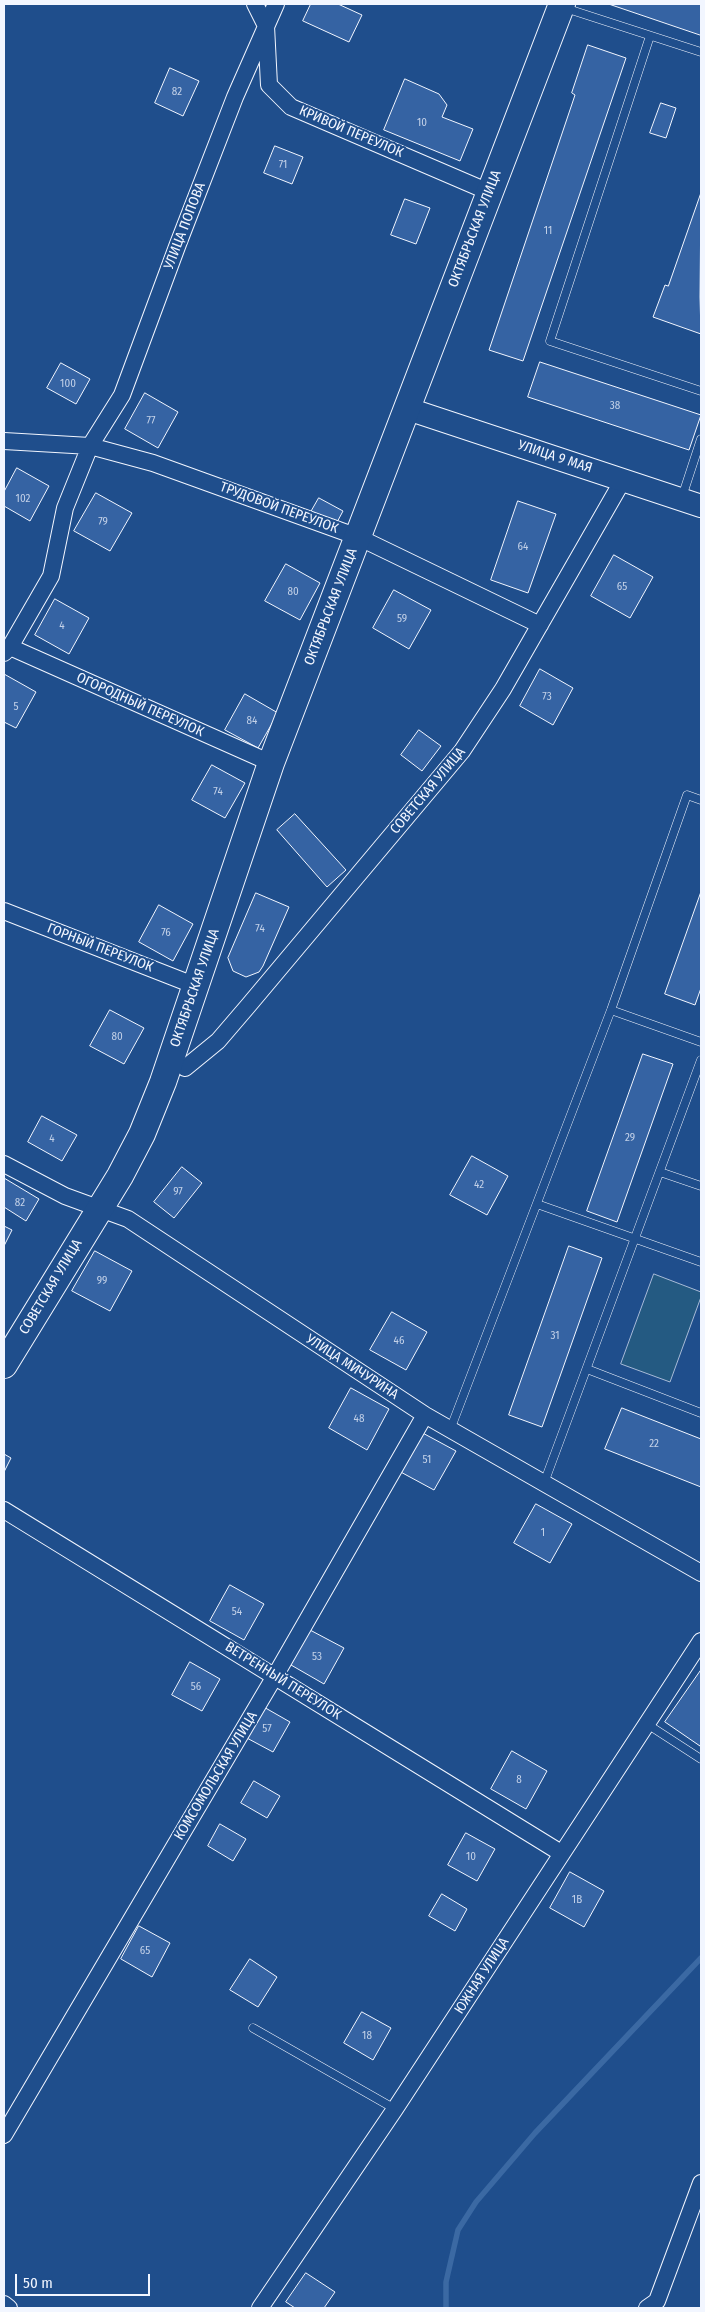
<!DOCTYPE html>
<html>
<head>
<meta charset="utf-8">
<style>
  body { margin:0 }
  #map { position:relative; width:705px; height:2312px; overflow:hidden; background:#1f4e8c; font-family:"Fira Sans Condensed",sans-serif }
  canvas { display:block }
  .frame { position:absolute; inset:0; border:5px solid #f2f6ff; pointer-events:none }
  .scale { position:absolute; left:15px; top:2274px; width:135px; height:22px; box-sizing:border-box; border:2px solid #f2f6ff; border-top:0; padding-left:6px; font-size:15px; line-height:18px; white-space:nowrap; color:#f2f6ff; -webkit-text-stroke:4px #1f4e8c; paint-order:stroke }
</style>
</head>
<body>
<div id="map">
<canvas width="705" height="2312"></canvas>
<div class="frame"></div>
<div class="scale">50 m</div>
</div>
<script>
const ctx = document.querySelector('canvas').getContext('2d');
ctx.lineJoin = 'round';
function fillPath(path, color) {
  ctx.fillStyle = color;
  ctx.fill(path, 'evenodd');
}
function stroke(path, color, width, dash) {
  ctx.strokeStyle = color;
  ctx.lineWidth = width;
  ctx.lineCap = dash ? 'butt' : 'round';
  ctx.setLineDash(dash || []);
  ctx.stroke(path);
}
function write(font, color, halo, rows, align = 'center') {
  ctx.font = font + ' "Fira Sans Condensed",sans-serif';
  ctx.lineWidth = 4;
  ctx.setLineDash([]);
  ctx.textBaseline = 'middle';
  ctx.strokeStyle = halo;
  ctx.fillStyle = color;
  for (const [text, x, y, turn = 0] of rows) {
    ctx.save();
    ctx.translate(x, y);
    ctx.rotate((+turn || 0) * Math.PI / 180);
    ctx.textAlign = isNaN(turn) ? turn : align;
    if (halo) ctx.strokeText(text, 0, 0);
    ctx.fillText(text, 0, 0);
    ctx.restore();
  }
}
const green = new Path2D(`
  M654,1274L701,1292V1297L670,1382L621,1364Z`);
const stream = new Path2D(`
  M446,2308V2282L458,2230L476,2202L535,2133L701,1958`);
const building = new Path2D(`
  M311,4H338L362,15L349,42L303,21Z
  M609,4H701V35Z
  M588,45L626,58L523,361L489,350L575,95L572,93Z
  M170,68L199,81L183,116L155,103Z
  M405,79L439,94L447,105L442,117L473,129L460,161L384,130Z
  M661,103L676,108L666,138L650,133Z
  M275,146L303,157L292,184L264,173Z
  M701,193L700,297L701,334L653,317L665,285L668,286Z
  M405,199L430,208L416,244L391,235Z
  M540,362L701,415L689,450L528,397Z
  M61,363L90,379L76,404L47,388Z
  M145,393L178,412L158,448L125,429Z
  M17,468L49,486L30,521L4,506V492Z
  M96,493L132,513L110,551L74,531Z
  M319,498L343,511L335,526L311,512Z
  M518,501L556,514L528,593L491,580Z
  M614,555L653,577L630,618L591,596Z
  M286,564L320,583L300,620L265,601Z
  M394,590L431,610L409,649L373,628Z
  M55,599L89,618L69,654L35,635Z
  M540,669L573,688L553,725L520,706Z
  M4,674L36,692L16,728L4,722Z
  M245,694L278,713L258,748L225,730Z
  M419,730L441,746L422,771L401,755Z
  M212,765L245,783L225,818L192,800Z
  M295,814L346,870L327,887L277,830Z
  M701,892V988L695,1005L665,994Z
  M256,893L289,907L263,966L259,972L246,977L233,971L228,958Z
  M159,905L193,924L173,961L139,942Z
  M110,1010L144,1028L124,1064L90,1046Z
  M643,1054L673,1064L617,1222L587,1211Z
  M42,1116L77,1135L62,1161L28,1142Z
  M472,1156L508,1176L487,1215L450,1195Z
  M182,1167L202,1183L174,1218L154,1202Z
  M4,1178L39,1199L26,1221L4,1207Z
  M4,1226L12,1230L4,1246Z
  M569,1246L602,1258L542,1427L509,1415Z
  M95,1251L132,1271L110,1311L72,1291Z
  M392,1312L427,1332L406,1370L370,1350Z
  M351,1388L389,1409L367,1450L329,1428Z
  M622,1408L701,1439V1487L605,1449Z
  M419,1431L456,1451L434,1490L397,1470Z
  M4,1454L11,1458L4,1472Z
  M536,1504L572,1524L550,1563L514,1543Z
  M230,1585L264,1604L244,1640L210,1621Z
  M310,1630L344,1648L324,1684L291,1665Z
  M190,1662L220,1679L202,1711L172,1695Z
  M701,1670V1743L700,1746L665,1722Z
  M262,1706L290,1722L273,1752L245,1737Z
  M512,1751L547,1771L526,1809L491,1789Z
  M254,1781L280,1796L267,1818L241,1803Z
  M220,1824L246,1839L233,1861L208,1846Z
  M466,1833L495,1849L477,1881L448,1865Z
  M570,1872L604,1891L584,1927L550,1908Z
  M442,1894L467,1909L455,1931L429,1916Z
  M139,1926L170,1943L152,1977L121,1959Z
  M250,1959L277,1977L258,2007L230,1990Z
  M362,2012L391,2028L373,2060L344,2043Z
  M306,2273L335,2292L324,2308H295L286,2302Z`);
const lane = new Path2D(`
  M565,8L701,52
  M650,36L550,341L701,391
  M682,497L701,439
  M611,1010L701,1042
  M660,1172L701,1186
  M537,1204L701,1262
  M587,1369L701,1413
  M450,1430L611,1010L687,795L701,800
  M544,1483L701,1060
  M647,1724L701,1759
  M253,2028L395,2109`);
const street = new Path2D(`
  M255,4L266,26L269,85L291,107L489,192
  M4,441L90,446L153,463L358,537L540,625
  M10,647L271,763
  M4,653L10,647L51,576L65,508L90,446L122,395L178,244L235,97L276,4
  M4,911L196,986
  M185,1068L218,1041L248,1006L462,751L503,689L623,480
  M4,1164L65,1196L128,1219L425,1415L701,1573
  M4,1510L561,1853
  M4,2135L275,1676L425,1415
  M4,2304L9,2308
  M260,2308L395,2109L701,1641
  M647,2308L657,2301L701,2183`);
const secondary = new Path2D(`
  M408,409L701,506`);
const primary = new Path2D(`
  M4,1365L120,1176L142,1134L163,1082L271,763L562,4`);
const numberNames = [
  ["82",177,92],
  ["10",422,123],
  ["71",283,165],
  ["11",548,231],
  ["100",68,384],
  ["38",615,406],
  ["77",151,421],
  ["102",23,499],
  ["79",103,522],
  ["64",523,547],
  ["65",622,587],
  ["80",293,592],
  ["59",402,619],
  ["4",62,626],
  ["73",547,697],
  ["5",16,707],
  ["84",252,721],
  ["74",218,792],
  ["74",260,929],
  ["76",166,933],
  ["80",117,1037],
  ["29",630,1138],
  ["4",52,1139],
  ["42",479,1185],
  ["97",178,1192],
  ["82",20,1203],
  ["99",102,1281],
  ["31",555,1336],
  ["46",399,1341],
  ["48",359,1419],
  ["22",654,1444],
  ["51",427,1460],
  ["1",543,1533],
  ["54",237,1612],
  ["53",317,1657],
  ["56",196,1687],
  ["57",267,1729],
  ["8",519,1780],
  ["10",471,1857],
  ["1В",577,1900],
  ["65",145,1951],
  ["18",367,2036]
];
const streetNames = [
  ["КРИВОЙ ПЕРЕУЛОК",351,132,23],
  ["УЛИЦА ПОПОВА",185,226,-69],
  ["ОКТЯБРЬСКАЯ УЛИЦА",475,229,-69],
  ["УЛИЦА 9 МАЯ",555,457,18],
  ["ТРУДОВОЙ ПЕРЕУЛОК",279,508,20],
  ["ОКТЯБРЬСКАЯ УЛИЦА",331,607,-69],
  ["ОГОРОДНЫЙ ПЕРЕУЛОК",140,705,24],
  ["СОВЕТСКАЯ УЛИЦА",428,791,-50],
  ["ГОРНЫЙ ПЕРЕУЛОК",100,948,21],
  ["ОКТЯБРЬСКАЯ УЛИЦА",195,988,-71],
  ["СОВЕТСКАЯ УЛИЦА",51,1287,-59],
  ["УЛИЦА МИЧУРИНА",352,1367,33],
  ["ВЕТРЕННЫЙ ПЕРЕУЛОК",283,1681,32],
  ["КОМСОМОЛЬСКАЯ УЛИЦА",216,1776,-59],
  ["ЮЖНАЯ УЛИЦА",482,1976,-57]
];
fillPath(green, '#245a82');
stroke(green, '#a8bbd7', 1);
stroke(stream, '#3b69a3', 5.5);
fillPath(building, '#3563a3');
stroke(building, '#f2f6ff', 1);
stroke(lane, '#f2f6ff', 9);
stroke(street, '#f2f6ff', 18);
stroke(secondary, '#f2f6ff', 24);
stroke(primary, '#f2f6ff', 28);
stroke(lane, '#1f4e8c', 8);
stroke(street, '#1f4e8c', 16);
stroke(secondary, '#1f4e8c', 22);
stroke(primary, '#1f4e8c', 26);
write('11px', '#c3d1e8', null, numberNames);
write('14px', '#f2f6ff', '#1f4e8c', streetNames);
</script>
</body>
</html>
